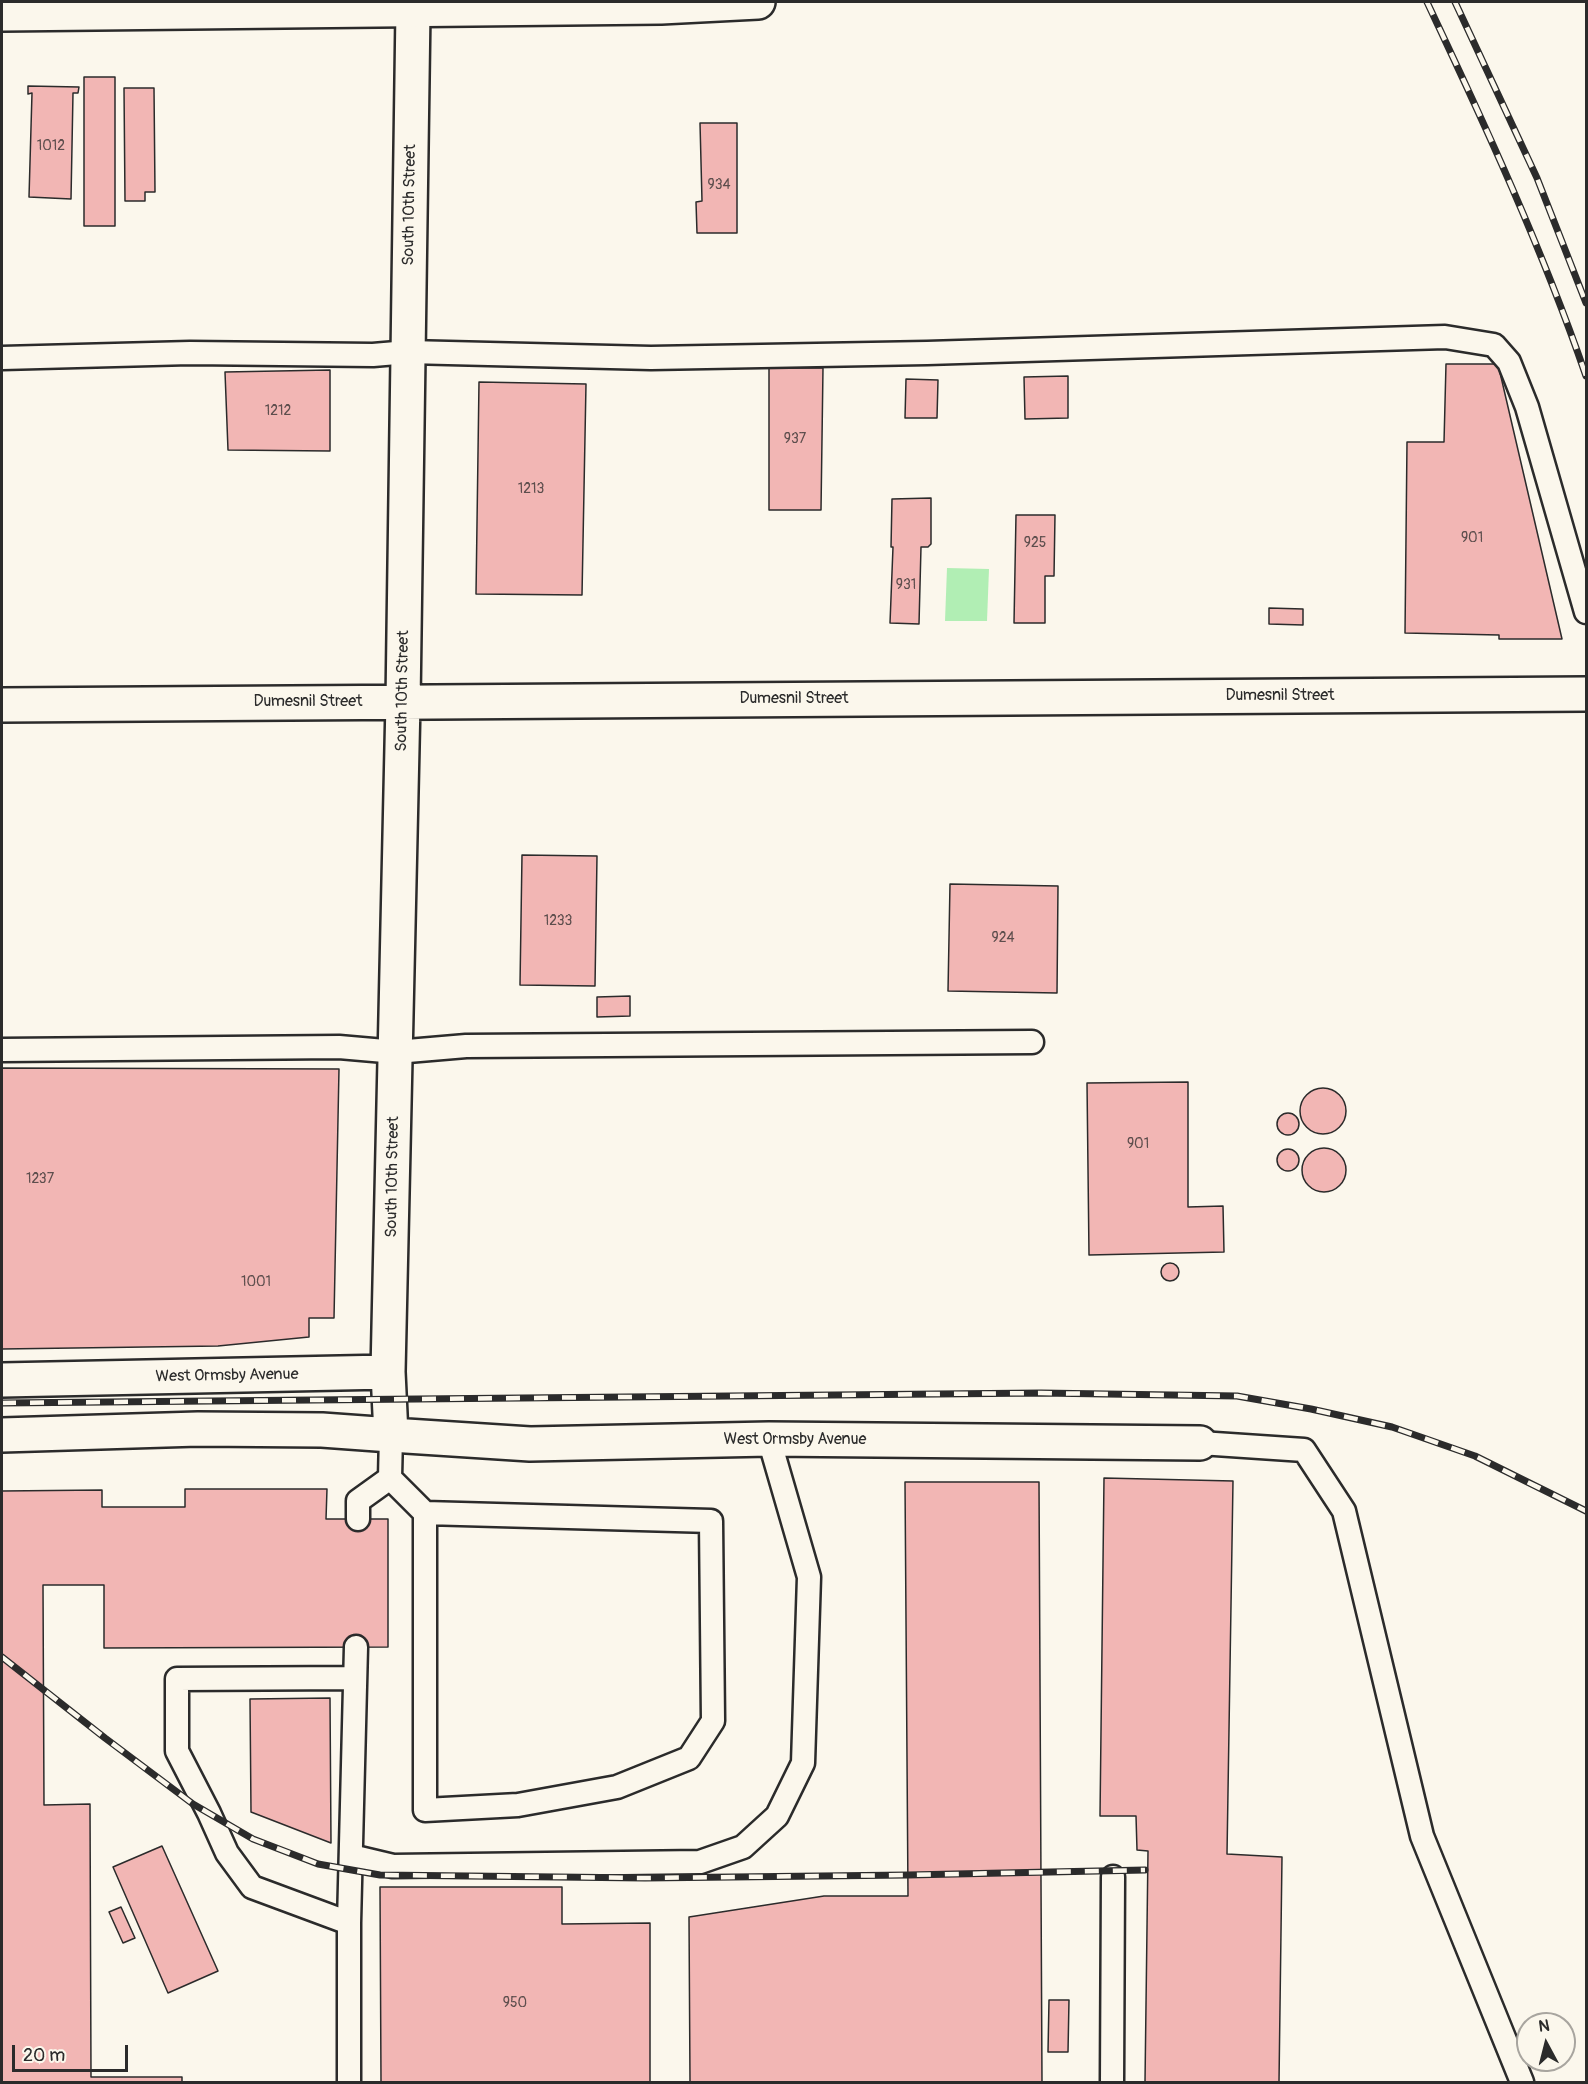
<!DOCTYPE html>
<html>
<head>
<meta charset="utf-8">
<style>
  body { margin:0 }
  #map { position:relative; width:1588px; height:2084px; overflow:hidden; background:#fbf7ec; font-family:Pangolin,sans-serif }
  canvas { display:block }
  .frame { position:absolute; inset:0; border:3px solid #2b2b2b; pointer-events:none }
  .north { position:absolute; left:1516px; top:2012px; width:60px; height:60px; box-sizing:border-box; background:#fbf7ec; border:2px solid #a8a59f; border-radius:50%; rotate:353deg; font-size:16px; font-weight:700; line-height:24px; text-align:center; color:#2b2b2b }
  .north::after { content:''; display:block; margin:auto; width:21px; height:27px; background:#2b2b2b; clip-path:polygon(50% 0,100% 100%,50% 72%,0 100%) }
  .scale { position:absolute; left:12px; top:2045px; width:116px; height:27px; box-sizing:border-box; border:3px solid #2b2b2b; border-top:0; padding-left:8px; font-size:18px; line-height:21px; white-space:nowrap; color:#2b2b2b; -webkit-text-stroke:4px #fbf7ec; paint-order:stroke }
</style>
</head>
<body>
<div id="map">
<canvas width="1588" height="2084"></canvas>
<div class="frame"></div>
<div class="north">N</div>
<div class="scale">20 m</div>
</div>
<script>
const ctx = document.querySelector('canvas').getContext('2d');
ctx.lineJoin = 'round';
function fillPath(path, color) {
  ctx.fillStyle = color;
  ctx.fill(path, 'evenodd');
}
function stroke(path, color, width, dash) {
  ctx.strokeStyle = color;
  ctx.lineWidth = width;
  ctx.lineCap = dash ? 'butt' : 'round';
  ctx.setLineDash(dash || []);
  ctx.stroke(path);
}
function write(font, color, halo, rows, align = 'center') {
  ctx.font = font + ' Pangolin,sans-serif';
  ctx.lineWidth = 4.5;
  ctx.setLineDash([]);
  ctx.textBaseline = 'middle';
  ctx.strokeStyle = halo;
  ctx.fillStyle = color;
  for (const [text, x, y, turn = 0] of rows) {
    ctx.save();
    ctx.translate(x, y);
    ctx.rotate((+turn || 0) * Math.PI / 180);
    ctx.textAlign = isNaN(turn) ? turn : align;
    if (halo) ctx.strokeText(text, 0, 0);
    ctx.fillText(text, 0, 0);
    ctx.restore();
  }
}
const green = new Path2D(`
  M947,568L989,569L987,621H945Z`);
const building = new Path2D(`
  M84,77H115V226H84Z
  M28,86L79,87L78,93H73L71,199L29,197L32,93L28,94Z
  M124,88H154L155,192H145V201H125Z
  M700,123H737V233H697L696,202L702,201Z
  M1446,364H1498L1562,639H1499V635L1405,633L1407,442H1444Z
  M769,368H823L821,510H769Z
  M330,370V451L228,450L225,372Z
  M1068,376V418L1025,419L1024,377Z
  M906,379L938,380L937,418H905Z
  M479,382L586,384L582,595L476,594Z
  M931,498V544L928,547H921L919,624L890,623L893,547H891L892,499Z
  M1016,515H1055L1054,576H1045V623H1014Z
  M1269,608L1303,609V625L1269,624Z
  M522,855L597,856L595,986L520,985Z
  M950,884L1058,886L1057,993L948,991Z
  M630,996V1016L597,1017V997Z
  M2,1068L339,1069L334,1318H309V1337L218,1346L2,1349Z
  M1188,1082V1207L1223,1206L1224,1252L1089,1255L1087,1083Z
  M1300 1111a23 23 0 1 1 46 0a23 23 0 1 1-46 0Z
  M1277 1124a11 11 0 1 1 22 0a11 11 0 1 1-22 0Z
  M1302 1170a22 22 0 1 1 44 0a22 22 0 1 1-44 0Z
  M1277 1160a11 11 0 1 1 22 0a11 11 0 1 1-22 0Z
  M1161 1272a9 9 0 1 1 18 0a9 9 0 1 1-18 0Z
  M1104,1478L1233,1481L1227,1854L1282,1857L1279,2082H1145L1148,1851L1137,1850L1136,1816H1100Z
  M905,1482H1039L1042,2082H690L689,1917L824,1896H908Z
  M185,1489H327L326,1519H388V1647L104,1648V1585H43L44,1805L90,1804L91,2077H182V2082H2V1491L102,1490V1507H185Z
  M330,1698L331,1843L251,1812L250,1699Z
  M162,1846L218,1971L168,1993L113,1867Z
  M380,1887H562V1924L650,1923V2082H381Z
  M121,1907L135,1938L123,1943L109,1912Z
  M1049,2000H1069L1068,2052H1048Z`);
const lane = new Path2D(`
  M2,358L190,353L373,355L408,352L651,358L927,353L1445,337L1494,345L1509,362L1527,407L1586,612
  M2,1050L339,1047L396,1052L466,1046L1032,1042
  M391,1435L390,1478L425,1513L711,1521L713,1721L689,1758L617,1787L518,1805L425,1810V1513
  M1200,1443L1304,1450L1344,1511L1422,1836L1522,2082
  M358,1519V1501L390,1478
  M351,1856L393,1866L700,1862L743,1847L777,1816L803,1763L809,1577L769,1439
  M349,1923L252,1887L227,1853L209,1813L177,1751V1679L355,1678
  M349,2082V1923L356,1647
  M1112,2082L1113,1877`);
const street = new Path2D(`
  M413,10L403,702L388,1372L391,1435L530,1444L769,1439L1200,1443
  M2,705L1586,694
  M2,1380L388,1372
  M2,1435L198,1429L322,1430L391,1435`);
const secondary = new Path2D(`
  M2,14L661,7L758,2`);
const rail = new Path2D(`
  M1427,2C1485,125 1542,248 1586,376
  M1455,2L1537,178L1586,303
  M2,1403L1041,1393L1237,1396L1311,1409L1392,1427L1475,1456L1586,1511
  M2,1657L105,1738L193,1804L253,1839L318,1864L380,1875L645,1878L908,1875L1145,1870`);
const numberNames = [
  ["1012",51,146],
  ["934",719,185],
  ["1212",278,411],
  ["937",795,439],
  ["1213",531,489],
  ["901",1472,538],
  ["925",1035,543],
  ["931",906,585],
  ["1233",558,921],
  ["924",1003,938],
  ["901",1138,1144],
  ["1237",40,1179],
  ["1001",256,1282],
  ["950",515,2003]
];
const streetNames = [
  ["South 10th Street",410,205,-89],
  ["South 10th Street",403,691,-89],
  ["Dumesnil Street",1280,696],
  ["Dumesnil Street",794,699],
  ["Dumesnil Street",308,702],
  ["South 10th Street",393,1177,-89],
  ["West Ormsby Avenue",227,1376,-1],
  ["West Ormsby Avenue",795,1440]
];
fillPath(green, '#b1eeb4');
fillPath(building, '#f2b6b4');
stroke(building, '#2b2b2b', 1.5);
stroke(lane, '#2b2b2b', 27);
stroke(street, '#2b2b2b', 38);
stroke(secondary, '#2b2b2b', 38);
stroke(lane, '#fbf7ec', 22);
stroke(street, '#fbf7ec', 33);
stroke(secondary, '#fbf7ec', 33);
stroke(rail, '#2b2b2b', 7);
stroke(rail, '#fbf7ec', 4.5, [14]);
write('14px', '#5d4e4d', null, numberNames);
write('16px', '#2b2b2b', '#fbf7ec', streetNames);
</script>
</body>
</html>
